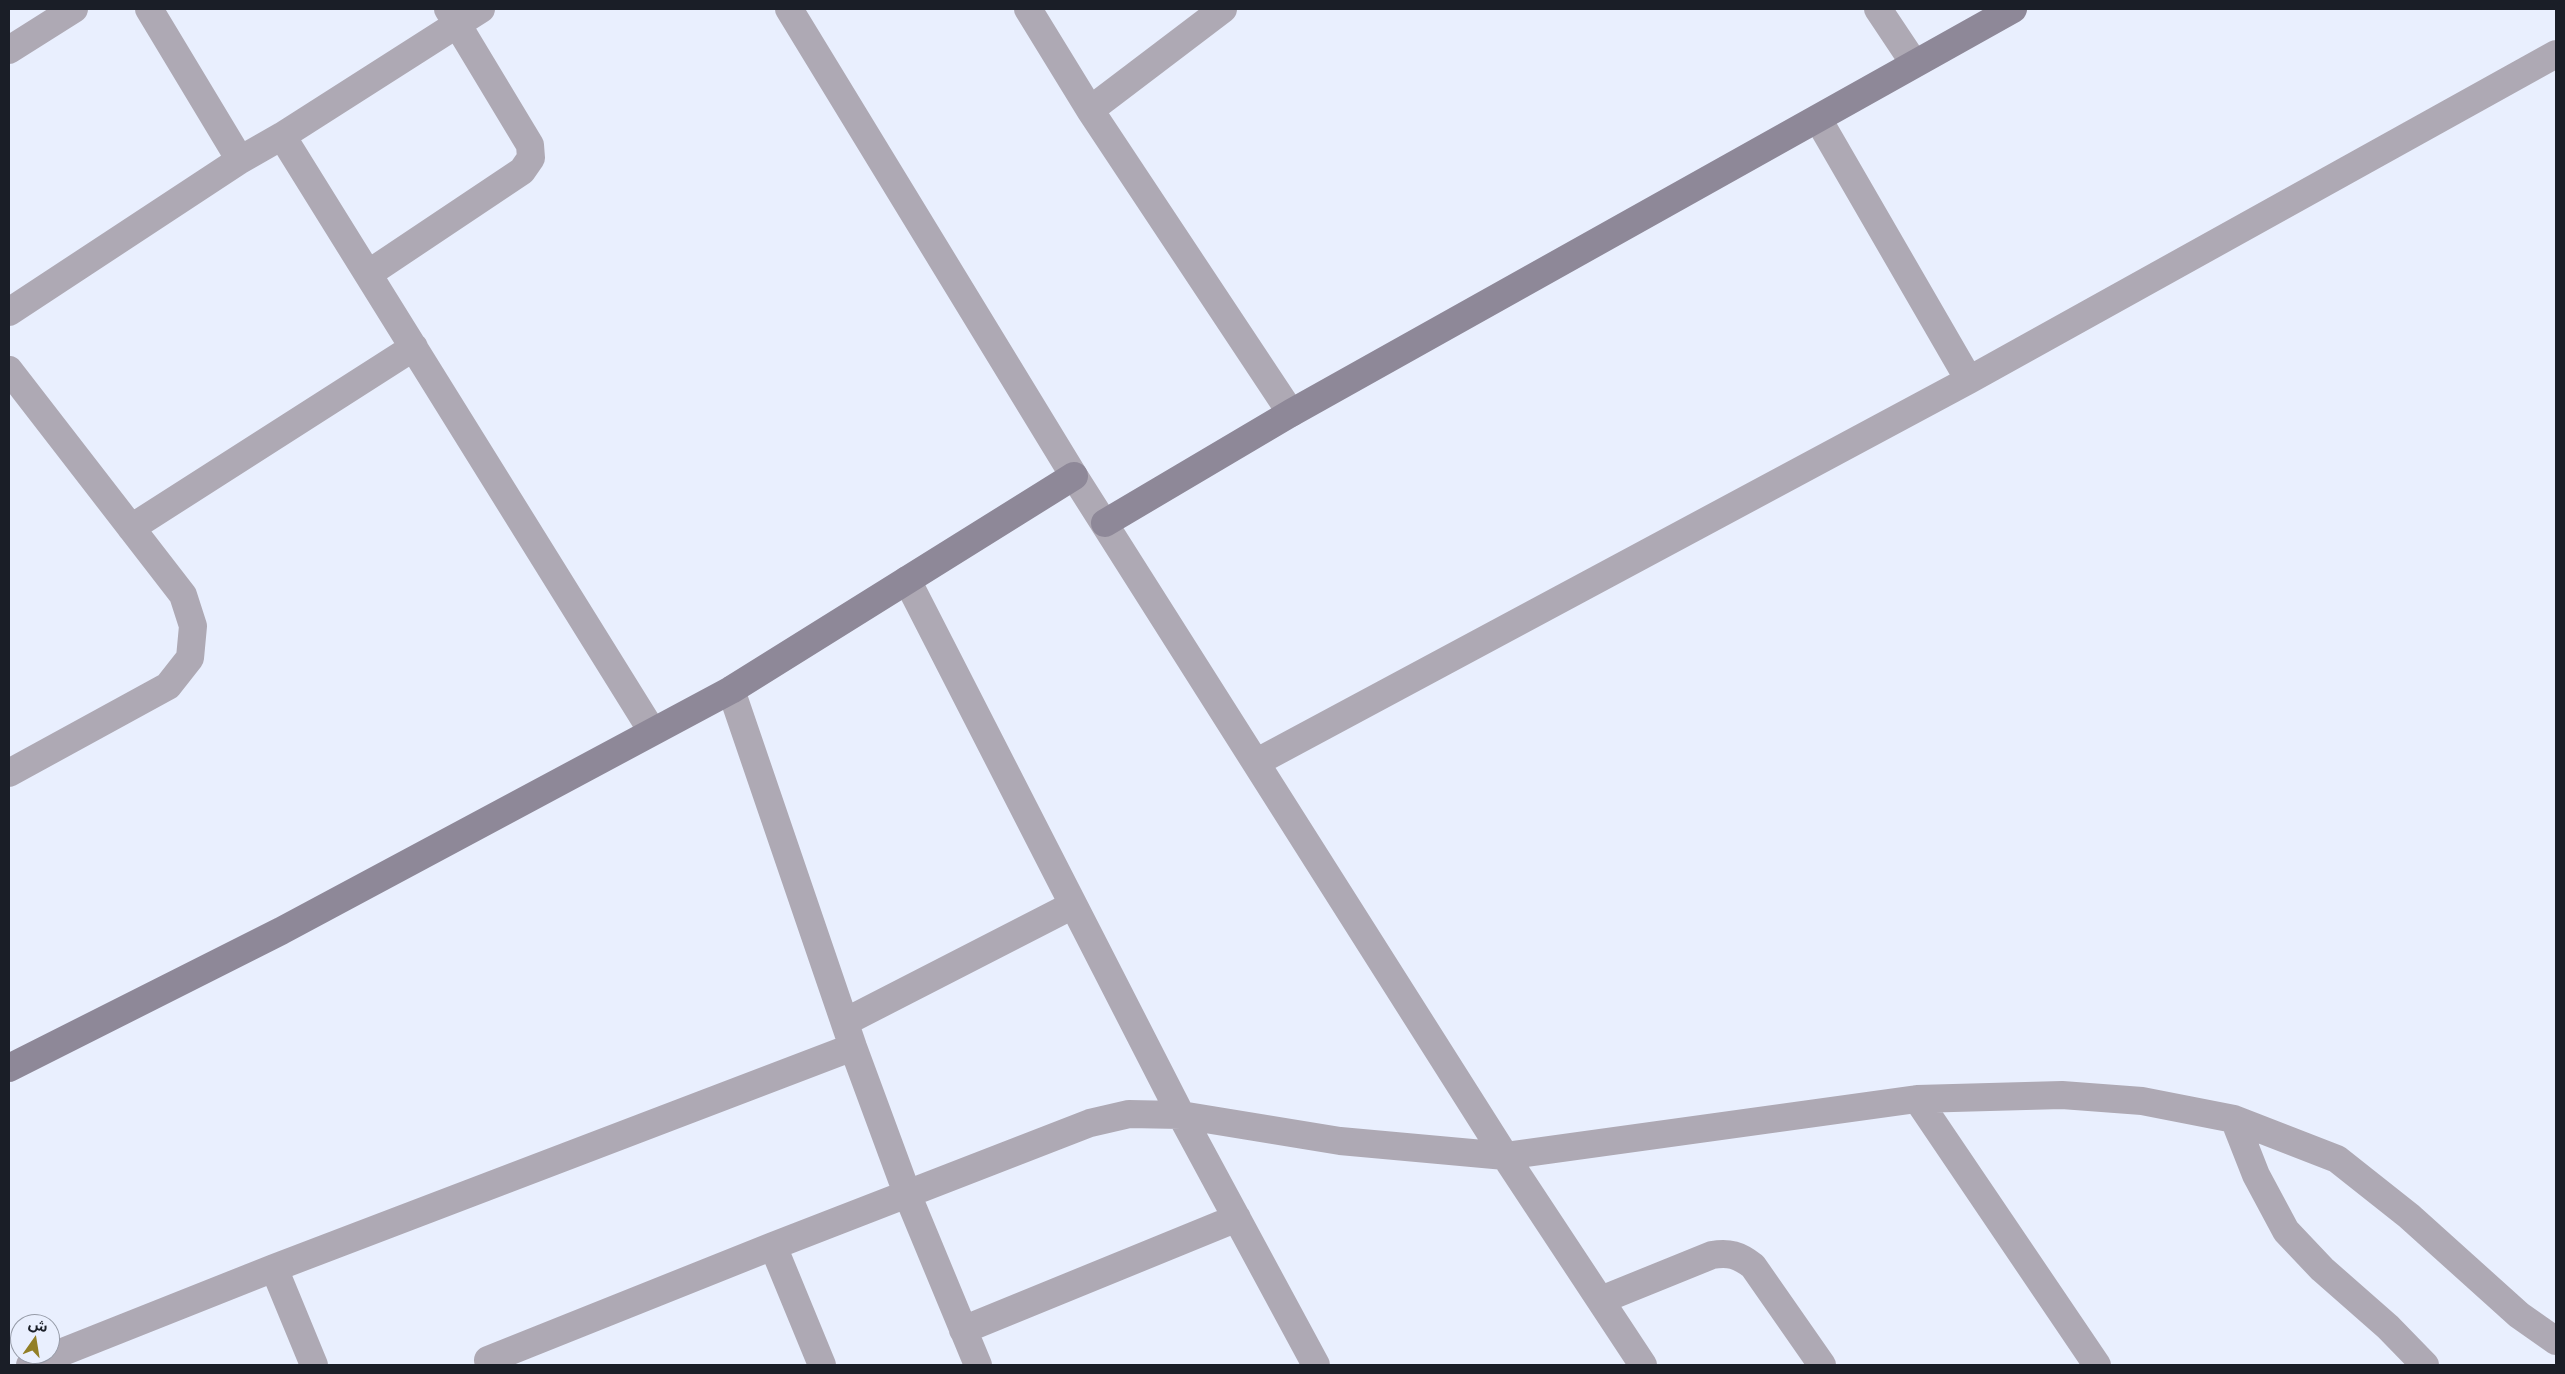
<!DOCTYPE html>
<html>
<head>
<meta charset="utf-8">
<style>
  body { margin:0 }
  #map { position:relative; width:2565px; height:1374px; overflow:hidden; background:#e9effe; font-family:"DM Sans","Noto Sans Arabic",sans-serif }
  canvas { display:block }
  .frame { position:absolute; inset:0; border:10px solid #1a1e27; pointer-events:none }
  .north { position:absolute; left:10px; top:1314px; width:50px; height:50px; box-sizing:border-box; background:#e9effe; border:1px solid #969ba8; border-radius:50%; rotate:13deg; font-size:14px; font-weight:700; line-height:20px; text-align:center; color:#1a1e27 }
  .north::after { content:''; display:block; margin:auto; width:18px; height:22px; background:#927f26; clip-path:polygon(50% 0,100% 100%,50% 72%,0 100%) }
</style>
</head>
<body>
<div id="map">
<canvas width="2565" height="1374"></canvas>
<div class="frame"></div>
<div class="north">ش</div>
</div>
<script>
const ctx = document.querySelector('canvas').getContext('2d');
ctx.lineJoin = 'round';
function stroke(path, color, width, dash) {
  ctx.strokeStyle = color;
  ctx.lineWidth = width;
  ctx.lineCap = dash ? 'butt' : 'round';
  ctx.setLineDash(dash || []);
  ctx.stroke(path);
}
const street = new Path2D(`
  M149,9L240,160
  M789,9L1074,476L1505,1156L1643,1365
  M1028,9L1090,110L1291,413
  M1878,9L1914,63
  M9,50L74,9
  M1090,110L1223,9
  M1818,119L1969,380
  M282,136L652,731
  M368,274L522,171L531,158L530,145L448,9
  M9,312L240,160L282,136L481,9
  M9,370L183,595L193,626L190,658L168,686L9,773
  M131,528L414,347
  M907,580L1181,1115L1316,1365
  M731,690L853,1047L908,1196L978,1365
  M1257,762L1969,380L2556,54
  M845,1022L1073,905
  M1917,1099L2097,1365
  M2234,1119L2256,1175L2286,1231L2322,1269L2388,1327L2425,1365
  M773,1246L822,1365
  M274,1268L314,1365
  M1601,1300L1712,1255C1729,1252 1739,1255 1753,1266L1822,1365
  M963,1330L1237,1218
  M30,1365L274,1268L853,1047
  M490,1365L488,1360L773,1246L1090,1123L1129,1114L1181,1115L1340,1141L1505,1156L1917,1099L2062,1095L2142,1101L2234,1119L2337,1159L2409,1216L2519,1315L2556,1341`);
const secondary = new Path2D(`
  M1105,523L1291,413L2013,9
  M9,1068L281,931L731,690L1074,476`);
stroke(street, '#aea9b4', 28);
stroke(secondary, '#8e8898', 28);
</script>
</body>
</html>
